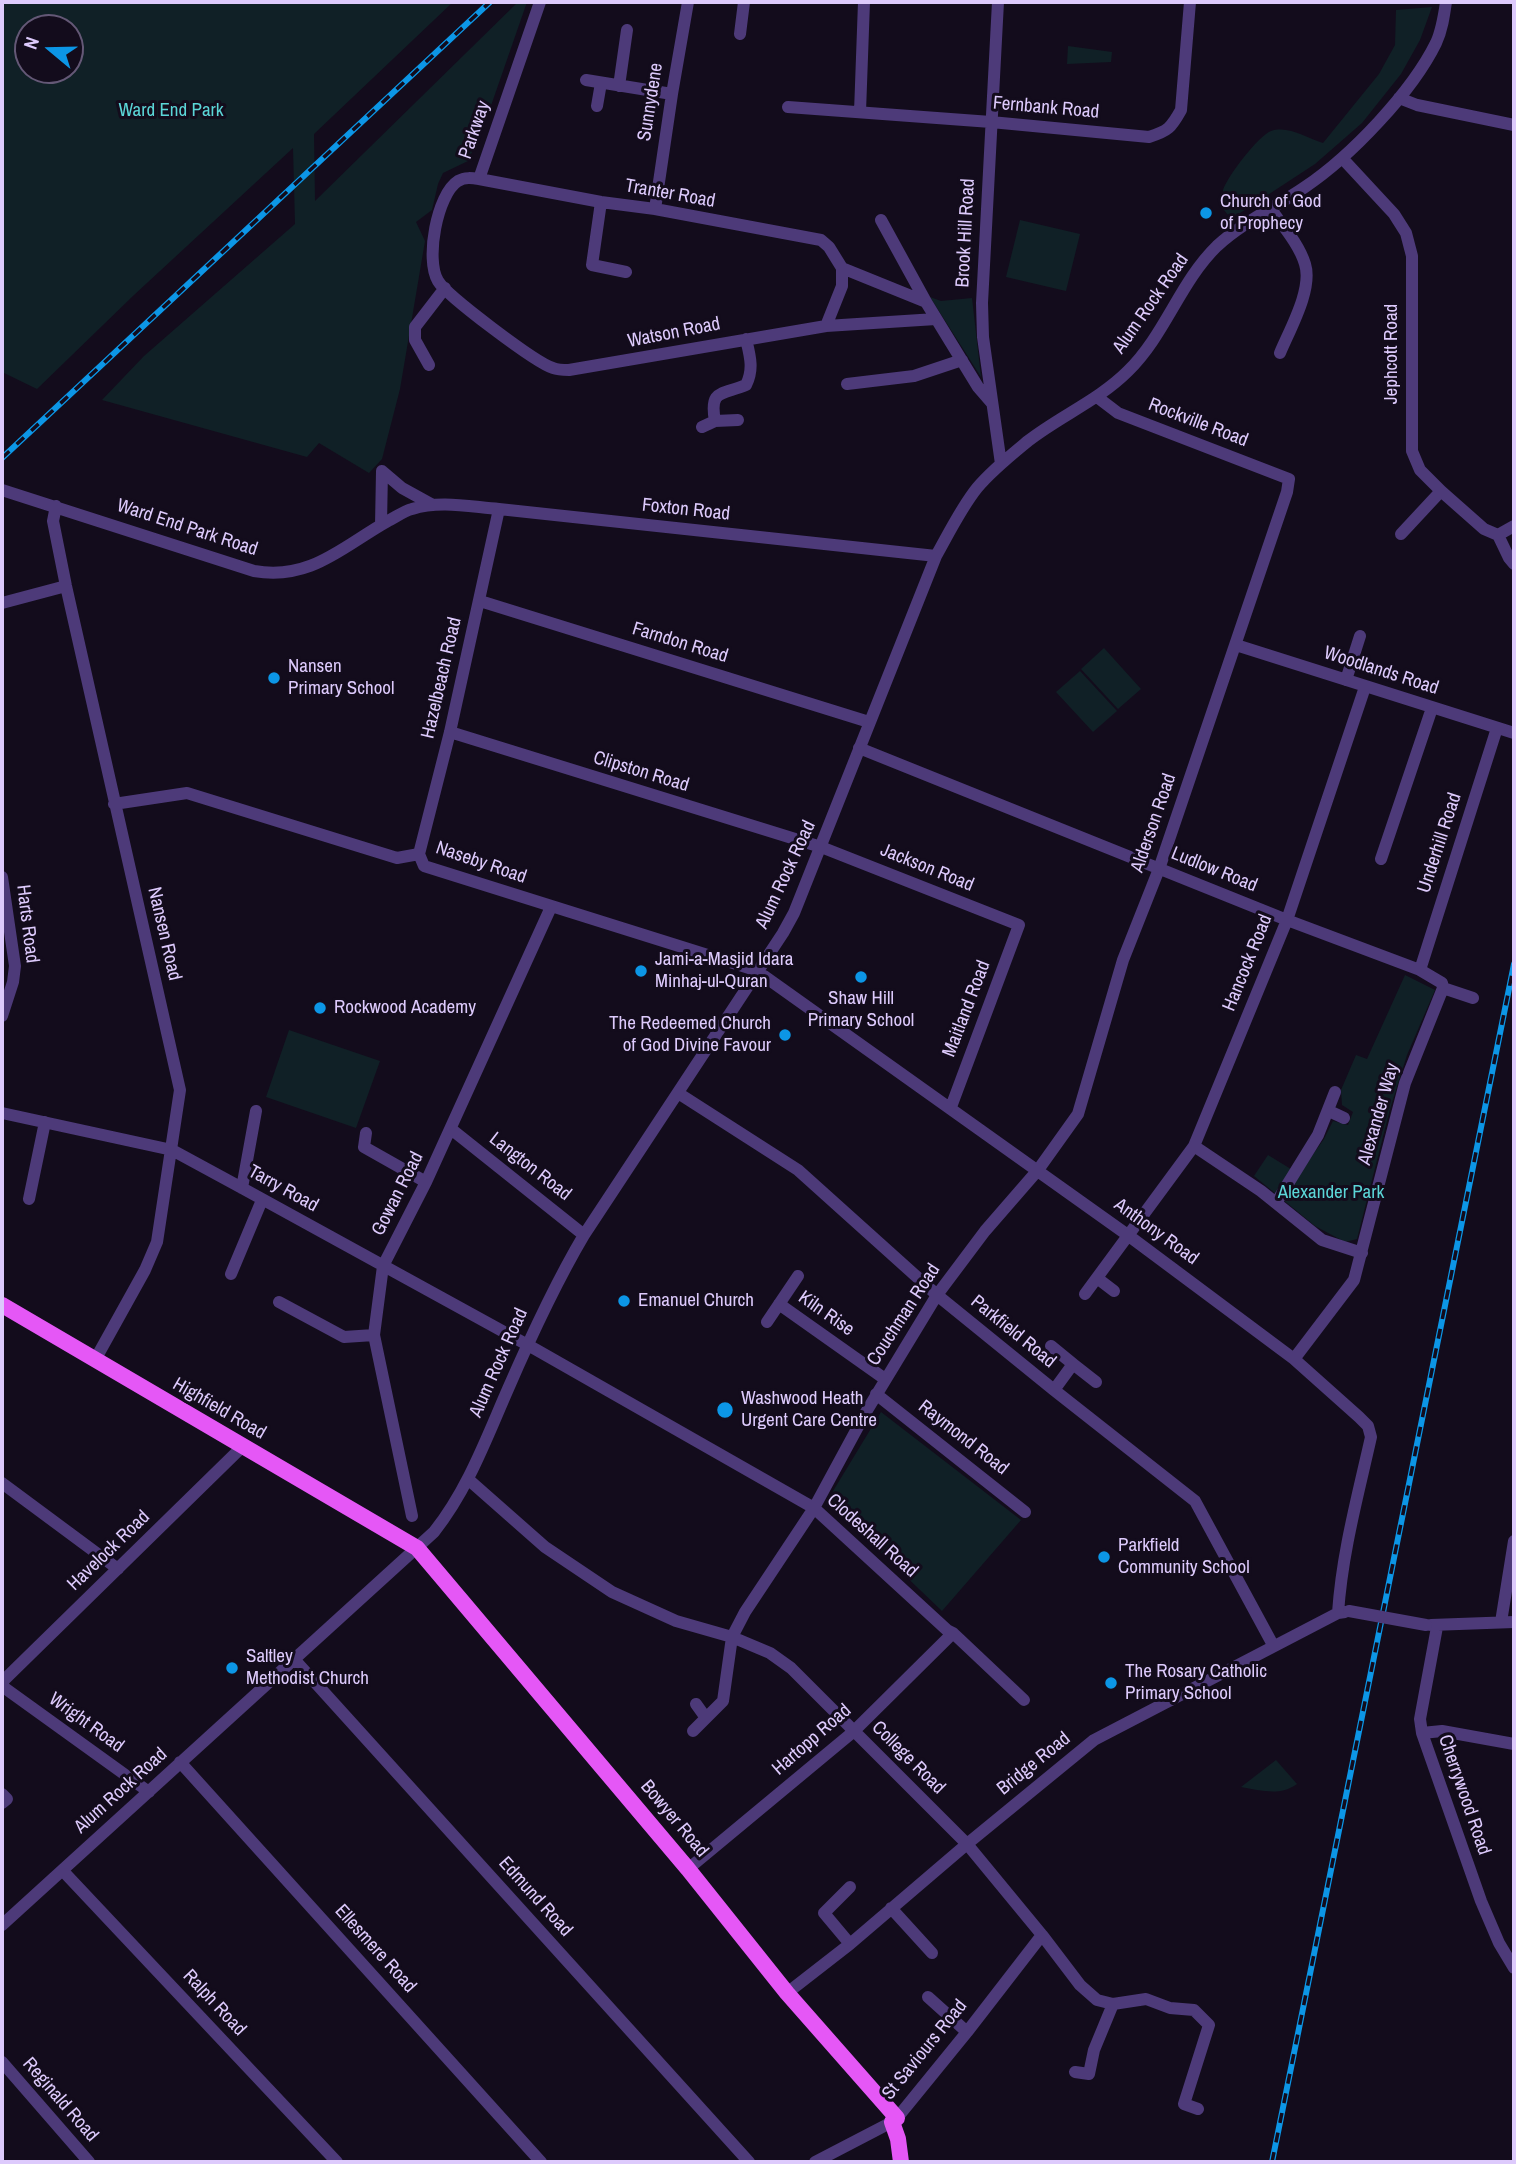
<!DOCTYPE html>
<html>
<head>
<meta charset="utf-8">
<style>
  body { margin:0 }
  #map { position:relative; width:1516px; height:2164px; overflow:hidden; background:#130c1c; font-family:"Archivo Narrow",sans-serif }
  canvas { display:block }
  .frame { position:absolute; inset:0; border:4px solid #ddcafc; pointer-events:none }
  .north { position:absolute; left:14px; top:14px; width:70px; height:70px; box-sizing:border-box; background:#130c1c; border:2px solid #645876; border-radius:50%; rotate:289deg; font-size:19px; font-weight:700; line-height:28px; text-align:center; color:#ddcafc }
  .north::after { content:''; display:block; margin:auto; width:24px; height:32px; background:#0c96e6; clip-path:polygon(50% 0,100% 100%,50% 72%,0 100%) }
</style>
</head>
<body>
<div id="map">
<canvas width="1516" height="2164"></canvas>
<div class="frame"></div>
<div class="north">N</div>
</div>
<script>
const ctx = document.querySelector('canvas').getContext('2d');
ctx.lineJoin = 'round';
function fillPath(path, color) {
  ctx.fillStyle = color;
  ctx.fill(path, 'evenodd');
}
function stroke(path, color, width, dash) {
  ctx.strokeStyle = color;
  ctx.lineWidth = width;
  ctx.lineCap = dash ? 'butt' : 'round';
  ctx.setLineDash(dash || []);
  ctx.stroke(path);
}
function write(font, color, halo, rows, align = 'center') {
  ctx.font = font + ' "Archivo Narrow",sans-serif';
  ctx.lineWidth = 6;
  ctx.setLineDash([]);
  ctx.textBaseline = 'middle';
  ctx.strokeStyle = halo;
  ctx.fillStyle = color;
  for (const [text, x, y, turn = 0] of rows) {
    ctx.save();
    ctx.translate(x, y);
    ctx.rotate((+turn || 0) * Math.PI / 180);
    ctx.textAlign = isNaN(turn) ? turn : align;
    if (halo) ctx.strokeText(text, 0, 0);
    ctx.fillText(text, 0, 0);
    ctx.restore();
  }
}
const green = new Path2D(`
  M2,2H453L314,134L315,201L518,2H527L485,123L468,161L443,173L438,184L432,210L416,222L425,241L400,389L382,459L369,473L319,443L307,457L102,400L144,356L295,224L293,148L134,295L37,389L2,372ZM28,28H70V70H28Z
  M1432,7L1420,40L1401,74L1362,123L1315,164L1231,219L1221,206C1222,201 1222,195 1223,190C1227,177 1258,136 1271,131C1288,125 1307,138 1323,143L1379,74L1395,45L1396,10Z
  M1068,46L1112,52L1111,62L1067,64Z
  M1020,220L1080,234L1066,291L1006,277Z
  M930,297L941,301L972,298L981,377Z
  M1104,648L1141,689L1118,709L1081,669Z
  M1080,671L1117,711L1093,732L1056,692Z
  M1405,975L1435,990L1407,1055L1390,1109L1357,1239L1345,1242L1315,1226L1254,1176L1268,1155L1299,1174L1324,1139L1333,1121L1348,1125L1353,1112L1342,1105L1341,1090L1356,1055L1367,1059Z
  M289,1030L380,1061L356,1128L266,1097Z
  M881,1412L1021,1520L942,1611L827,1501Z
  M1276,1760L1297,1784C1279,1797 1260,1790 1241,1787Z`);
const minor = new Path2D(`
  M540,2L479,179C472,178 465,177 458,181C437,194 425,260 438,281C447,296 536,363 553,368C558,370 564,370 569,370L826,326L936,319
  M998,2L982,303L983,337L1001,464
  M740,34L744,2
  M586,80L672,94
  M619,86L627,30
  M1399,98L1417,105L1514,125
  M597,106L601,83
  M788,107L991,122L1149,137C1168,131 1171,128 1181,110L1190,2
  M860,112L864,2
  M1343,159L1394,214L1406,233L1412,256V451L1420,470L1441,491L1484,529L1498,535
  M479,179L601,202L655,209L821,240L829,247L842,268L926,302
  M601,202L592,265L626,272
  M1270,208C1282,225 1299,244 1305,264C1313,289 1290,329 1280,353
  M655,209L672,94L688,2
  M881,220L926,302L978,387L991,402
  M826,326L842,286V268
  M429,365L415,340V327L445,288
  M847,384L914,376L962,360
  M715,421C709,389 722,395 746,385C754,369 750,356 746,339
  M702,427L715,421L738,420
  M382,471L402,488L431,504
  M2,490L254,571C311,581 343,546 388,521C396,517 404,511 412,509C440,500 471,507 499,509L936,556
  M56,506L53,521L66,586L180,1090L157,1242L145,1270L95,1360
  M381,525L382,471
  M1401,534L1441,491
  M1498,535L1509,558L1514,564
  M1498,535L1514,526
  M480,601L869,722
  M2,603L66,586
  M1236,645L1514,733
  M1346,680L1360,636
  M450,732L821,847L1019,925L951,1107
  M859,748L1287,920L1420,970L1442,983L1443,988L1473,998
  M114,804L187,793L397,858L419,854
  M419,854L424,866L749,968L764,976L1129,1236L1294,1359L1359,1417L1368,1426L1371,1437C1358,1495 1342,1553 1338,1613
  M419,854L450,732L499,509
  M1381,859L1432,708
  M2,877L15,966L13,982L2,1016
  M1420,970L1497,728
  M678,1093L798,1170L937,1295L1054,1390L1195,1501L1273,1645
  M1329,1111L1344,1118
  M2,1113L172,1150L242,1188L535,1349L814,1508L947,1630L953,1633L1024,1700
  M451,1129L584,1235
  M366,1133L364,1147L426,1182
  M1194,1146L1261,1191L1322,1240L1362,1253
  M242,1188L256,1111
  M29,1199L45,1122
  M1276,1203L1318,1135L1335,1092
  M231,1274L262,1200
  M1097,1278L1114,1291
  M1085,1294L1194,1146L1287,920L1365,687
  M279,1302L344,1337L374,1335
  M779,1304L885,1379
  M767,1322L798,1276
  M1051,1346L1073,1364L1054,1390
  M1294,1359L1354,1280L1405,1083L1443,988
  M1073,1364L1096,1382
  M876,1394L1025,1512
  M469,1480L545,1547L612,1592L676,1621L732,1637L770,1653L791,1668L967,1844L1042,1935L1080,1985L1097,2000L1113,2004L1146,1999L1170,2008L1194,2010L1209,2025L1184,2104L1198,2109
  M2,1483L118,1569
  M412,1516L374,1335L383,1266L426,1182L551,907
  M1501,1622L1514,1541
  M1431,1625L1514,1622
  M1437,1627L1420,1719L1422,1733L1481,1901L1499,1943L1514,1968
  M293,1658L749,2162
  M2,1682L242,1447
  M2,1686L149,1792
  M696,1704L706,1718
  M693,1731L723,1701L732,1637L745,1612L814,1508L866,1412L937,1295L985,1231L1038,1170L1078,1114L1123,960L1159,869L1287,492L1289,479L1118,413L1097,397
  M1422,1733L1442,1731L1514,1744
  M180,1762L541,2162
  M2,1794L7,1799L2,1803
  M688,1869L853,1732L953,1633
  M63,1871L337,2162
  M850,1887L824,1913L850,1944
  M891,1908L932,1953
  M2,1925L434,1532C468,1489 486,1439 508,1389C531,1336 555,1284 584,1235L783,933L794,913L936,556C949,533 961,508 977,488C991,471 1011,455 1028,441C1060,416 1099,400 1128,371C1165,335 1180,282 1217,246C1243,222 1276,207 1305,187C1351,156 1412,92 1436,43C1442,30 1444,16 1446,2
  M787,1993L850,1944L967,1844L1094,1740L1338,1613L1345,1612
  M928,1997L967,2032
  M2,2062L89,2162
  M1075,2072L1089,2074L1094,2050L1113,2004
  M897,2118L967,2032L1042,1935
  M815,2162L892,2122`);
const major = new Path2D(`
  M2,1305L417,1548L688,1869L787,1993L897,2118L892,2122L898,2139L901,2162`);
const rail = new Path2D(`
  M2,458L490,2
  M1272,2162L1514,964`);
const minorBridge = new Path2D(`
  M1349,1611L1426,1625`);
const markers = [
  [1206,213,7,"#0c96e6"],
  [274,678,7,"#0c96e6"],
  [641,971,7,"#0c96e6"],
  [861,977,7,"#0c96e6"],
  [320,1008,7,"#0c96e6"],
  [785,1035,7,"#0c96e6"],
  [624,1301,7,"#0c96e6"],
  [725,1410,9,"#0c96e6"],
  [1104,1557,7,"#0c96e6"],
  [232,1668,7,"#0c96e6"],
  [1111,1683,7,"#0c96e6"]
];
const streetNames = [
  ["Sunnydene",651,102,-81],
  ["Fernbank Road",1046,108,5],
  ["Parkway",475,130,-71],
  ["Tranter Road",670,194,10],
  ["Brook Hill Road",966,233,-87],
  ["Alum Rock Road",1151,304,-55],
  ["Watson Road",674,333,-11],
  ["Jephcott Road",1392,354,-90],
  ["Rockville Road",1198,423,21],
  ["Foxton Road",686,510,6],
  ["Ward End Park Road",187,528,18],
  ["Farndon Road",680,643,17],
  ["Woodlands Road",1381,671,18],
  ["Hazelbeach Road",442,678,-77],
  ["Clipston Road",641,772,17],
  ["Alderson Road",1154,823,-71],
  ["Underhill Road",1440,843,-72],
  ["Naseby Road",481,863,19],
  ["Jackson Road",927,868,22],
  ["Ludlow Road",1214,870,22],
  ["Alum Rock Road",786,875,-65],
  ["Harts Road",27,924,83],
  ["Nansen Road",164,934,77],
  ["Hancock Road",1248,963,-68],
  ["Maitland Road",967,1009,-69],
  ["Alexander Way",1379,1114,-74],
  ["Langton Road",530,1167,38],
  ["Tarry Road",283,1189,29],
  ["Gowan Road",398,1194,-63],
  ["Anthony Road",1156,1232,36],
  ["Kiln Rise",826,1314,35],
  ["Couchman Road",904,1315,-57],
  ["Parkfield Road",1013,1332,39],
  ["Alum Rock Road",499,1363,-66],
  ["Highfield Road",219,1409,30],
  ["Raymond Road",963,1438,38],
  ["Clodeshall Road",872,1536,42],
  ["Havelock Road",109,1551,-44],
  ["Wright Road",86,1723,36],
  ["Hartopp Road",812,1740,-41],
  ["College Road",908,1758,45],
  ["Bridge Road",1034,1764,-39],
  ["Alum Rock Road",121,1791,-42],
  ["Cherrywood Road",1464,1795,71],
  ["Bowyer Road",674,1819,50],
  ["Edmund Road",535,1897,48],
  ["Ellesmere Road",375,1949,48],
  ["Ralph Road",214,2003,47],
  ["St Saviours Road",925,2050,-51],
  ["Reginald Road",60,2100,49]
];
const parkNames = [
  ["Ward End Park",171,111],
  ["Alexander Park",1331,1193]
];
const poiNames = [
  ["Church of God",1220,202],
  ["of Prophecy",1220,224],
  ["Nansen",288,667],
  ["Primary School",288,689],
  ["Jami-a-Masjid Idara",655,960],
  ["Minhaj-ul-Quran",655,982],
  ["Shaw Hill",861,999,"center"],
  ["Primary School",861,1021,"center"],
  ["Rockwood Academy",334,1008],
  ["The Redeemed Church",771,1024,"right"],
  ["of God Divine Favour",771,1046,"right"],
  ["Emanuel Church",638,1301],
  ["Washwood Heath",741,1399],
  ["Urgent Care Centre",741,1421],
  ["Parkfield",1118,1546],
  ["Community School",1118,1568],
  ["Saltley",246,1657],
  ["Methodist Church",246,1679],
  ["The Rosary Catholic",1125,1672],
  ["Primary School",1125,1694]
];
fillPath(green, '#102026');
stroke(minor, '#4d3a79', 12);
stroke(major, '#e557f6', 16);
stroke(rail, '#0c96e6', 6);
stroke(rail, '#130c1c', 3.5, [10]);
stroke(minorBridge, '#4d3a79', 12);
for (const [x, y, r, color] of markers) {
  const dot = new Path2D();
  dot.arc(x, y, r, 0, 2 * Math.PI);
  ctx.fillStyle = color;
  ctx.fill(dot);
  stroke(dot, '#130c1c', 2.5);
}
write('19px', '#ddcafc', '#130c1c', streetNames);
write('19px', '#5bd5d7', '#130c1c', parkNames);
write('19px', '#ddcafc', '#130c1c', poiNames, 'left');
</script>
</body>
</html>
